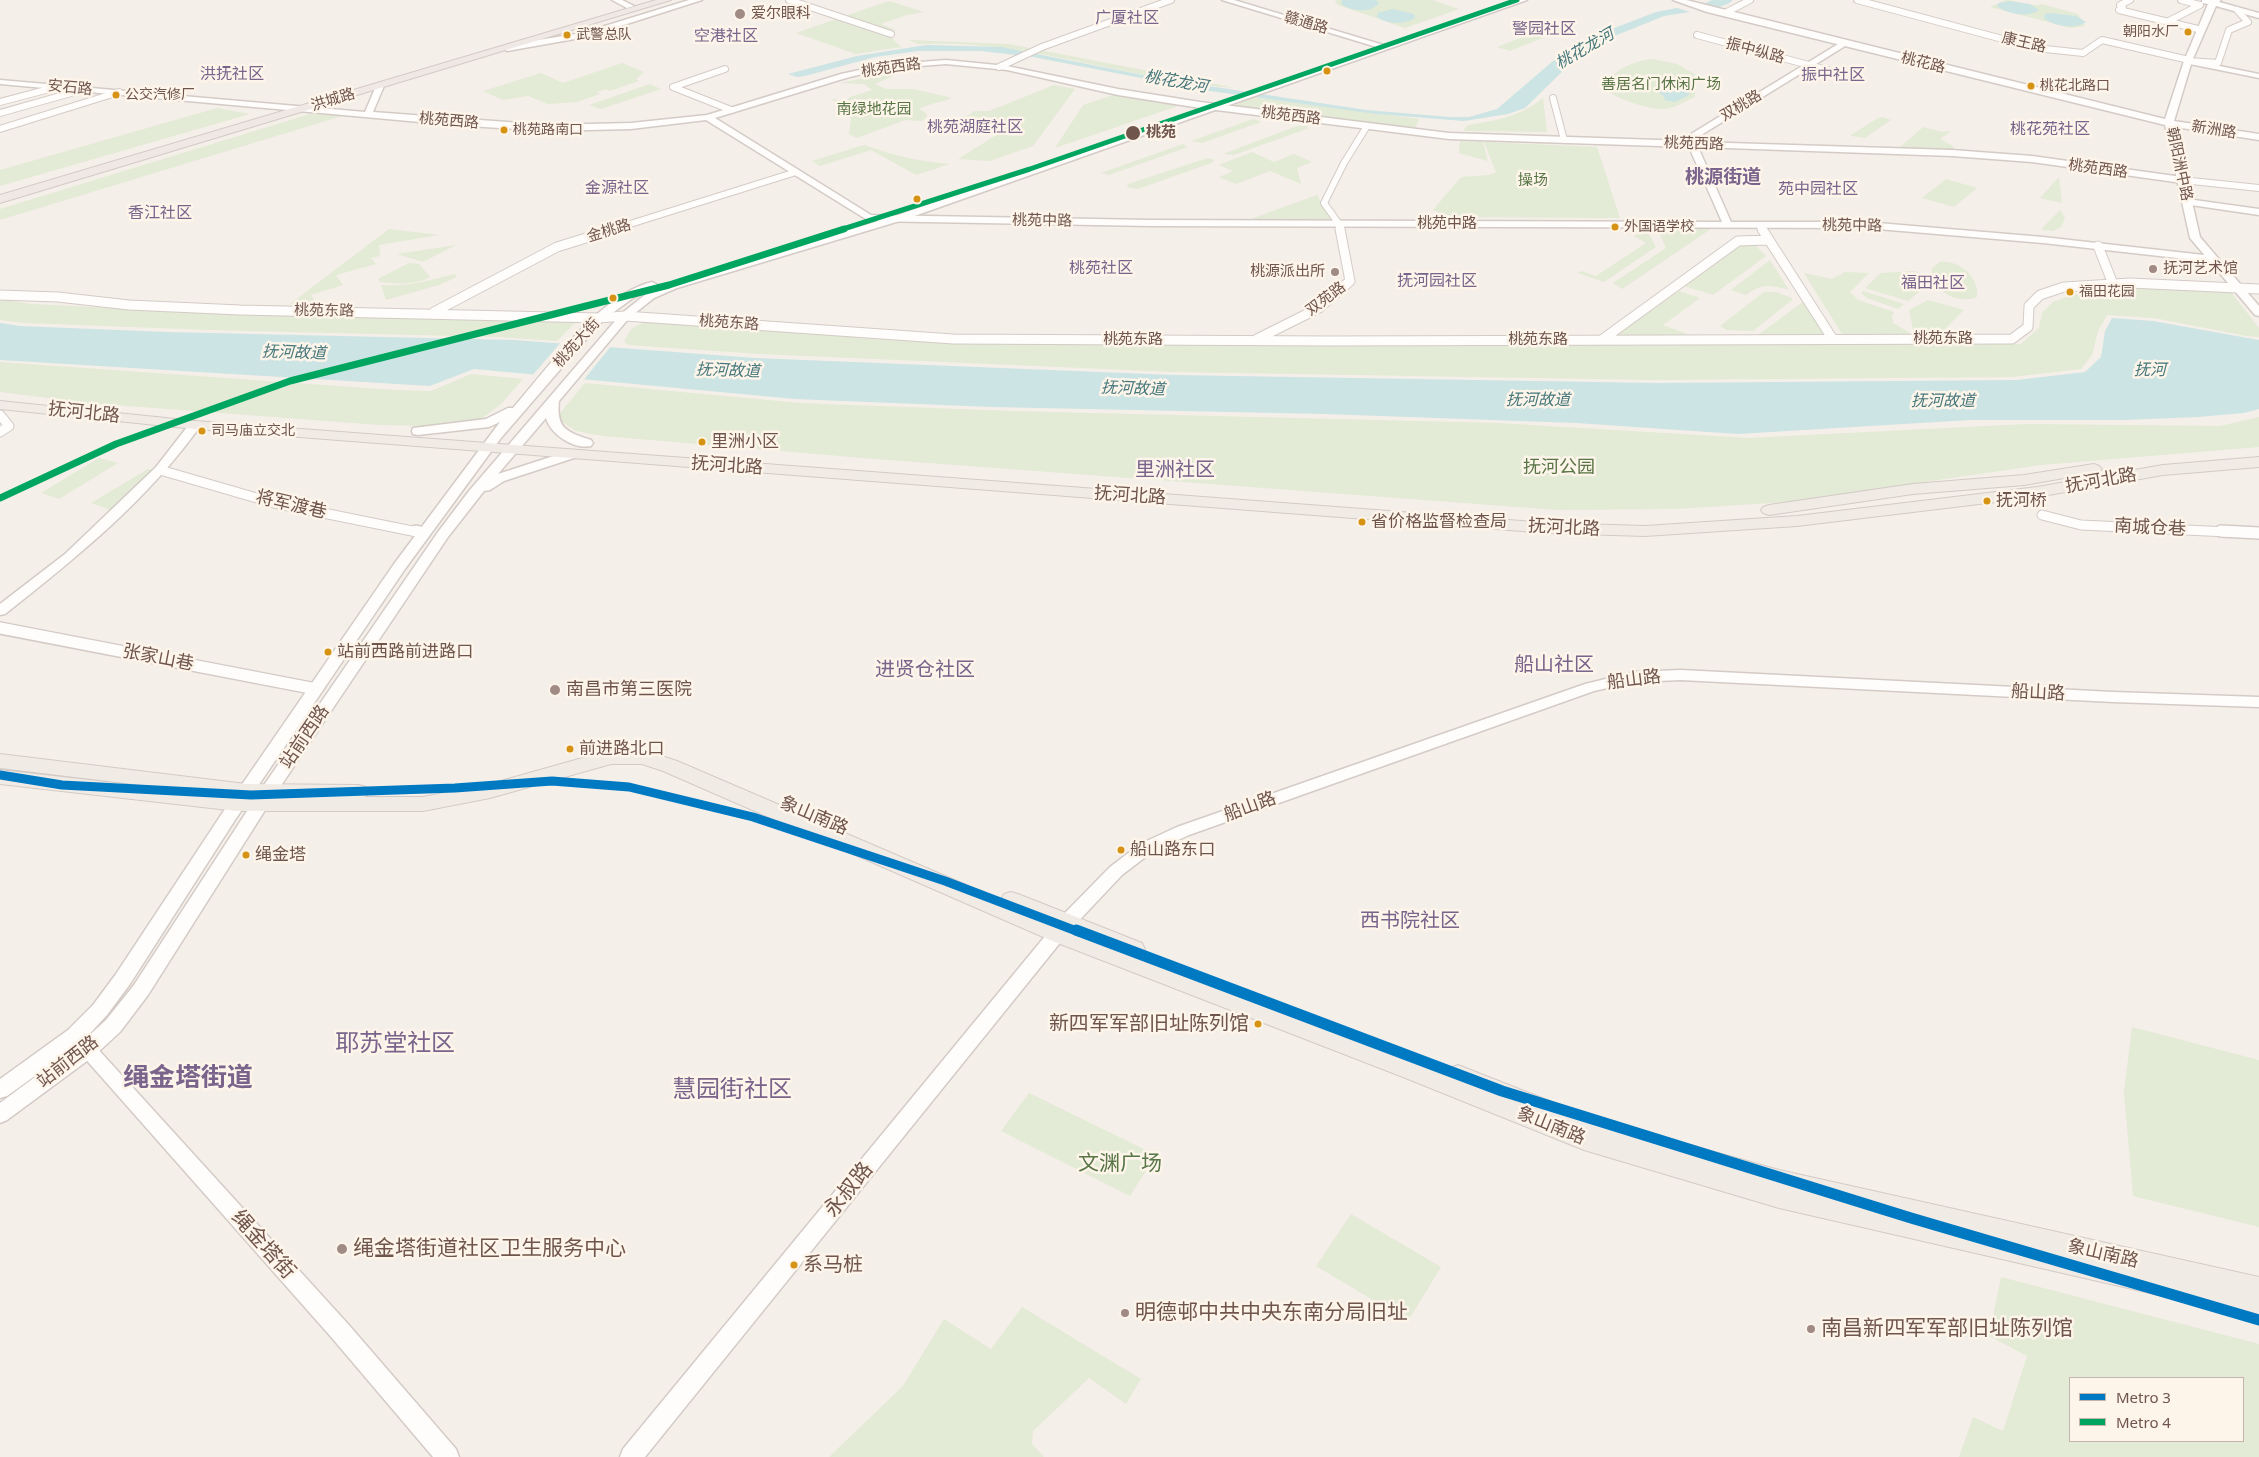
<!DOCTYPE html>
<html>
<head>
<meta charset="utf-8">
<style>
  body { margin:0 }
  #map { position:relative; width:2259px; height:1457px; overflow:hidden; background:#f5efe9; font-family:"Noto Sans",sans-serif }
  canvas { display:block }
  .legend { position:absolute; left:2069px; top:1377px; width:175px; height:65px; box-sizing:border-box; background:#fdf4ea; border:1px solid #c5b4ab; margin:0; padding:6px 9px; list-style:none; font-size:15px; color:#70554c }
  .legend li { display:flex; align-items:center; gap:10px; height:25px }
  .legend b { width:25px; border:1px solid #c5b4ab }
</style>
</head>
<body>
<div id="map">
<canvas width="2259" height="1457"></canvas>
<ul class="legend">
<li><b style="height:6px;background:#0079c3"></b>Metro 3</li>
<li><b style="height:6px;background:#00a560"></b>Metro 4</li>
</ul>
</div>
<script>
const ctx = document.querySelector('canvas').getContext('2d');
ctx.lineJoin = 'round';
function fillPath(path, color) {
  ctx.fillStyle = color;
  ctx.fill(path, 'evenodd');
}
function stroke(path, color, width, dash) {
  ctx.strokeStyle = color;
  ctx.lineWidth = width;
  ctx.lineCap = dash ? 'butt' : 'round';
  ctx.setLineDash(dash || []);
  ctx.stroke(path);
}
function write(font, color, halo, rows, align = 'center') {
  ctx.font = font + ' "Noto Sans","Noto Sans SC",sans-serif';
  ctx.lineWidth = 5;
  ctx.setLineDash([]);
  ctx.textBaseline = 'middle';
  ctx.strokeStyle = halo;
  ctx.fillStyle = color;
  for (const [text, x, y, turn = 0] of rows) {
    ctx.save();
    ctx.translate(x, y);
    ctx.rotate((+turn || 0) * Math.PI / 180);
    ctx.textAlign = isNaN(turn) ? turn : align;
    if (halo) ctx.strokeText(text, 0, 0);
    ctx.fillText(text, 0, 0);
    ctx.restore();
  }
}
const green = new Path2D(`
  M1336,0H1432L1459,9L1405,28L1338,5L1335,2Z
  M2006,0C2017,0 2032,8 2042,4L2078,14L2085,26L2071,28L1990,7Z
  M889,1L924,12L907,15L881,24L896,30L892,31L845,16Z
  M839,18L890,36L901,47L856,54L796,33Z
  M1551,26L1563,30L1510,51L1497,47Z
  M909,40L1009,44L1236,88C1129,81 1027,38 918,44Z
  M1652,59L1677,64L1695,74V97C1686,101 1676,107 1666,109C1651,111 1612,97 1601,87C1616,70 1629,62 1652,59Z
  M622,63L644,72L636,79L639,81L609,91L606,89L597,92L600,94L577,102L548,104L528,96L503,100L483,91L541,73L563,83Z
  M909,69L875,84L886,89H913L952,98C940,103 929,103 919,109L926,113L927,116L922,121L905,120L857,138L849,134L851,119L832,99L846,101L850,97L872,90L864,84L840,83Z
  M650,84L661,89L601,109L589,105Z
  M1054,85L1075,89L1033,146L990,161L958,159L1003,131L985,125L958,136L931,125L969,115L974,111H989Z
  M1116,94L1181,105L1055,148L1083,105Z
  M1252,97L1419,119L1414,131L1231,107Z
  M1543,98L1547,132L1463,131L1468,125C1496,121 1521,116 1543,98Z
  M217,108L250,114L0,186V170Z
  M310,114L342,116L0,220V209Z
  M1883,117L1891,120L1865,138L1851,136V135L1878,118Z
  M1253,119L1261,122L1202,143L1191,141Z
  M1297,126H1305L1309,128L1234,155L1223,154Z
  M1923,127L1942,132L1951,131L1940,139L1953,146L1954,151L1897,150Z
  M1460,141L1483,142L1488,161L1459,153Z
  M1484,142L1597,147L1620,218L1443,217L1446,215L1433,210L1461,177L1489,175L1496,172Z
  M1183,144L1188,147L1109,175L1101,173Z
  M864,145C892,155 921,162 950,164L916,175L871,150L820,166L812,161Z
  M1252,152L1274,162L1294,154L1312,162L1297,168L1301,184L1270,171L1236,184L1219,177L1233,171L1219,165Z
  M1208,158L1215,160L1211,163L1138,189L1127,187L1128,184Z
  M2059,177L2062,203L2040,198Z
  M1946,179L1977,188L1954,207L1922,198Z
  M1317,195L1332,221L1248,220Z
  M2060,210L2065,218L2061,227L2053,231L2043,230L2042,228Z
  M1646,228L1656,247L1604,282L1578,273L1581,271L1596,276L1646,243L1634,236Z
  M1657,228L1711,229L1622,289L1613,283L1666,248Z
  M389,229L439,235L379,245L380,256L371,258L376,264L336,275L343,285L311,295L317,305L290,304Z
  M1753,243L1766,256L1713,295L1684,286L1743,244Z
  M456,245L423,262L397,254Z
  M1770,260L1789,290C1770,285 1762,283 1746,295L1731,290Z
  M1940,262C1959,260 1980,277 1977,297C1957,305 1932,291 1932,268Z
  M409,263L419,264L430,277C417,285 395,284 380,282L378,279Z
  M1914,271L1925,275L1929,284L1908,301L1865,288L1881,273Z
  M1845,272L1869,273L1850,292L1858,300L1894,312L1892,316L1893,323L1912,334H1842L1804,273L1832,279Z
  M455,274L457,277L439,285L386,300L381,285C407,287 430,280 455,274Z
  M2134,286L2230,291L2259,328V337L2246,336L2154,318L2107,315L2098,331L2092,355L2081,369L2012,377L1654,380L1174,372L760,354L628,345L624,341L632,328L644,322L953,344H2021L2039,328L2042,313L2053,302L2087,290Z
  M1679,291L1700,298L1663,325L1690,335L1613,337Z
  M1863,291L1904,304L1898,309L1867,298L1861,293Z
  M1764,292H1776L1792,298V300L1753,331L1727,330L1720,326Z
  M0,299L31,304L264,315L277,305L448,311L578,320L557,341L498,337L210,330L24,323L0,320Z
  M1928,300L1964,310L1942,332L1913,329L1909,310Z
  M1804,301L1826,336H1757Z
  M0,362L394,390L431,391L471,374L523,379L500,405L478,421L428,426L379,425L89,403L0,392Z
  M585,383L800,403L1011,411L1498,423L1748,438L2027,424L2220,426L2259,417V447L2041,465L1786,502L1675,509L1558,510L875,459L603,436L576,431L556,418Z
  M99,458L118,463L59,499L41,493Z
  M148,469L153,470L111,510L91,503Z
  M2132,1027L2259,1060V1227L2133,1196L2124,1092Z
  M1029,1093L1156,1155L1130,1196L1001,1131Z
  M1351,1214L1441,1267L1408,1321L1316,1266Z
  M2001,1277L2259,1344V1457H1959L1973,1417L2003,1431L2027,1356L1989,1336ZM2070,1378H2243V1441H2070Z
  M1022,1307L1141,1379L1126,1404L1089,1378L1033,1431L1032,1444L1044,1457H829L903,1386L944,1319L991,1349Z`);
const water = new Path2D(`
  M1342,0H1376L1379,3C1372,14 1350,11 1341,4Z
  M2009,1L2030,4L2039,10C2028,18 2007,14 1997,6L1999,3Z
  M1677,8L1690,12L1664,16L1612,37L1567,67L1525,108L1508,114L1464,121L1376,114L1203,90L1033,57L981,51H918L875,57L805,76L797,77L788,74L857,56L926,45L1002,47L1163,79L1366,110L1450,117H1469L1497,109L1553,61L1599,34L1656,12Z
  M1393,9L1414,14L1415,18C1404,25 1387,24 1377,17L1378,13Z
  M2049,13L2076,16L2086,22C2075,30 2053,26 2044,18L2045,14Z
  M1681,87L1690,90L1689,95L1675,102L1665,100L1664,96L1657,91Z
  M2112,318L2153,321L2259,340V409L2244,413L2198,417L2125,420H1970L1738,434L1576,423L1325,414L991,407L795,399L474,369L430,386L0,360V323L20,326L167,332L514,340L755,358L1174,375L1656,383L2017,380L2085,372L2101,357L2105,331Z`);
const pier = new Path2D(`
  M562,341L612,345L582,382L531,377Z`);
const river = new Path2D(`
  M1712,0H1733C1727,6 1712,10 1704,8L1702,5Z`);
const minorFar2 = new Path2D(`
  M789,0L891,34
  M1857,0L2036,48L2083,53L2102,40L2189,60
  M2130,0L2120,5L2123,8L2119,10L2202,30
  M1727,12L1750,0
  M2167,22L2200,5L2181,0
  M1697,35L1842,74
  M2188,61L2218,63L2229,30L2248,22L2237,10
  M999,67L1042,47L1171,0
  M725,69L673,87L731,110
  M1553,98L1564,140
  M0,102L57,87
  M0,113L85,89
  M0,129L119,92
  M2182,180L2259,188
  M1760,226L1763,230
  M611,230L796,172
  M1340,230L1339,224L1324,203L1344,163L1367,126`);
const minorFar1 = new Path2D(`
  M1762,229L1832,338
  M2098,246L2113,284
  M0,295L58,297L129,305L240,310L599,318L625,316L953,339L1329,341L2012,339L2028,327L2029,306L2040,295L2064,287L2130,283L2259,289
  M434,312L557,247L615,229
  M1257,339L1319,308L1350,281L1340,229
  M1603,339L1738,241L1769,240
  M0,415L9,426L0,432
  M160,470L274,503L422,533
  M2042,515L2081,525L2249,533`);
const minor = new Path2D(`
  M416,531L424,533
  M2221,531L2259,533
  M0,628L316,689`);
const tertiary = new Path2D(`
  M612,0H622L634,6L627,8Z
  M1222,0H1234L1390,47L1383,49Z
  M1843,41L1850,43L1698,137L1697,142L1952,150L2032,156L2182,177L2187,180L2182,183L2032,162L1952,156L1698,147L1731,222H1866L2043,237L2213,256L2218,259L2213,262L2043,243L1866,228L1151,226L869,221L706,120L631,129L547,131L453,125L0,84V80L365,112L376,86L380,83L384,86L373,112L547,125L631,123L707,115L841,74L882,65L946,60L1007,66L1118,89L1200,102L1449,133L1688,141L1691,134ZM946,64L1007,70L1118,95L1200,108L1449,139L1689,147L1722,222L1151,220L871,215L715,118L846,78L882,69Z
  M2185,59L2259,74V78L2185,63Z
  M2187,199L2259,209V215L2184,204L2182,202Z
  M195,421L201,425C148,500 76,558 5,614L0,615V604L65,554L156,467L191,422Z
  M1681,670L2113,692L2259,697V707L2113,702L1681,680L1634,682L1594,691L1189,835L1152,852L1122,875L1072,928L645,1457H620L623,1449L1060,918L1110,867L1140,844L1177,827L1585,684L1634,672Z
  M80,1034L86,1036L348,1324L456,1449L459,1457H433L332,1338L74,1046L71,1041L74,1036Z`);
const secondary = new Path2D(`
  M689,0H702L586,37L507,51L503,48L507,45L582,33Z
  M1515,0H1527L903,220L677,288L654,298L629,318L559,401C556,429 567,432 591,440L593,443L591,446C574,450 550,434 546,418L498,474L572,450L579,454L577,457L504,481L490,490L484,491L448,537L274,796L148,995L120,1032L95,1055L7,1120L0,1123V1103L81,1043L106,1020L134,985L262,788L438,532L469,491L621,314L646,294L669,284L895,216Z
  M1673,0H1686L2165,119L2184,61L2208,4L2202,3V0H2221L2219,2L2259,13V18L2216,6L2192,61L2174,121L2259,134V140L2175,127L2200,237L2259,306V316L2255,315L2190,238L2165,125L1707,12Z
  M652,282L658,285L656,287L633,298L603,320L501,438L405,569L235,820L130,984L107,1015L82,1042L7,1096L0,1098V1079L68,1030L93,1005L116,974L223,812L394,564L500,422L489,427L418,435L413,434L412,431L413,428L486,419L508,408H513C548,368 600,294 652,282Z`);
const primary = new Path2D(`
  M0,401L195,421L1548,523L1645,526L1797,516L2037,487L2163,465L2259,457V467L2163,475L2037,497L1797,526L1645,536L1548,533L195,429L0,409Z
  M2094,464L2099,466L2102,469L2099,472L2024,485L1913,494L1769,515L1763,513L1761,510L1763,507L1769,505L1913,484L2024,475Z
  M611,750H643L677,761L1001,900L1004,894L1011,892L1018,894L1142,943L1145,949L1142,955L1138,956L1447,1074L1450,1068L1458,1065L1590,1117L1779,1170L2259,1277V1318L1779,1208L1584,1150L1403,1077L1050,940L663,771L642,764H611L490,798L423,811H237L0,784V770L240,797L0,768V754L246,784L359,785L366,787L369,792L365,797H423L490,784Z`);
const trunk = new Path2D(`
  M656,0H671L0,203V195Z`);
const metro1Far1 = new Path2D(`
  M0,775L62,785L251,795L455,788L552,781L629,787L753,817L945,881L1079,932`);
const metro1 = new Path2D(`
  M1076,930L1502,1091L1911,1218L2259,1320`);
const metro2Far1 = new Path2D(`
  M840,230L1030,169L1517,0`);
const metro2 = new Path2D(`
  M0,498L116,444L290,381L669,285L844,229`);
const markers = [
  [740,14,6,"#9f8b83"],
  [2188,32,4.5,"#d59213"],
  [567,35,4.5,"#d59213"],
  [1327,71,4.5,"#d59213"],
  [2031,86,4.5,"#d59213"],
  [116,95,4.5,"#d59213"],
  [504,130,4.5,"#d59213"],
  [1133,133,8,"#70554c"],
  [917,199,4.5,"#d59213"],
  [1615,227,4.5,"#d59213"],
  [2153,269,5,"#9f8b83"],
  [1335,272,5,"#9f8b83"],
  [2070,292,4.5,"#d59213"],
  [613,298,4.5,"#d59213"],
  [202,431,4.5,"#d59213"],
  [702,442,4.5,"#d59213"],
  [1987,501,4.5,"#d59213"],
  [1362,522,4.5,"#d59213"],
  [328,652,4.5,"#d59213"],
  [555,690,6,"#9f8b83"],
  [570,749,4.5,"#d59213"],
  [1121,850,4.5,"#d59213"],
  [246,855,4.5,"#d59213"],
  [1258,1024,4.5,"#d59213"],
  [342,1249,6,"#9f8b83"],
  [794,1265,4.5,"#d59213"],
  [1125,1313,5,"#9f8b83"],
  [1811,1329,5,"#9f8b83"]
];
const farBusnames = [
  ["朝阳水厂",2179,32,"right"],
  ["武警总队",576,35],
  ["桃花北路口",2040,86],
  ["公交汽修厂",125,95],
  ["桃苑路南口",513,130],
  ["外国语学校",1624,227],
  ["福田花园",2079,292],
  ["司马庙立交北",211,431]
];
const farPoinames = [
  ["爱尔眼科",751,14],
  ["抚河艺术馆",2163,269],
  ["桃源派出所",1325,272,"right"]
];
const farStreetnames = [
  ["赣通路",1306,23,16],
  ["康王路",2024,43,13],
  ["振中纵路",1755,51,15],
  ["桃花路",1923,63,14],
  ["桃苑西路",891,68,-8],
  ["安石路",70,88,5],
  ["洪城路",333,100,-17],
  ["双桃路",1741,106,-31],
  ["桃苑西路",1291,116,7],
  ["桃苑西路",449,121,5],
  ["新洲路",2214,130,9],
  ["桃苑西路",1694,144,2],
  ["朝阳洲中路",2179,164,78],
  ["桃苑西路",2098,169,8],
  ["桃苑中路",1042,221,1],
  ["桃苑中路",1447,224],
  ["桃苑中路",1852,226,1],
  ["金桃路",609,231,-17],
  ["双苑路",1326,299,-37],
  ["桃苑东路",324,311,1],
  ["桃苑东路",729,323,4],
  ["桃苑东路",1943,339],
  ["桃苑东路",1133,340],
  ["桃苑东路",1538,340],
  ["桃苑大街",577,343,-48]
];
const farParknames = [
  ["善居名门休闲广场",1661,85],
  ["南绿地花园",874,110],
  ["操场",1533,181]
];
const farStopnames = [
  ["桃苑",1146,133]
];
const farQuarternames = [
  ["广厦社区",1127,18],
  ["警园社区",1544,29],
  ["空港社区",726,36],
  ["洪抚社区",232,74],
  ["振中社区",1833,75],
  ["桃苑湖庭社区",975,127],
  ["桃花苑社区",2050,129],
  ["金源社区",617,188],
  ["苑中园社区",1818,189],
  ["香江社区",160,213],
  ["桃苑社区",1101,268],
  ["抚河园社区",1437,281],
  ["福田社区",1933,283]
];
const farWaternames = [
  ["桃花龙河",1585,49,-30],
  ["桃花龙河",1176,82,10],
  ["抚河故道",294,353,2],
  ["抚河",2150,370],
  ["抚河故道",728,371,2],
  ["抚河故道",1133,389,2],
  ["抚河故道",1538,400],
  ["抚河故道",1943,401]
];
const busNames = [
  ["里洲小区",711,442],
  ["抚河桥",1996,501],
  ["省价格监督检查局",1371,522],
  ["站前西路前进路口",337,652],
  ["前进路北口",579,749],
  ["船山路东口",1130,850],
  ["绳金塔",255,855]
];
const streetNames = [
  ["抚河北路",84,413,6],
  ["抚河北路",727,466,4],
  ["抚河北路",2101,481,-10],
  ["抚河北路",1130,496,4],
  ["将军渡巷",291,505,13],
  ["抚河北路",1564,528,3],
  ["南城仓巷",2150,528,3],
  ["张家山巷",158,658,11],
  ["船山路",1634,680,-7],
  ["船山路",2038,693,3],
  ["站前西路",305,737,-56],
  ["船山路",1250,807,-20],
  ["象山南路",814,816,23],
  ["站前西路",68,1062,-38],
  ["象山南路",1551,1126,22],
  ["象山南路",2103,1254,13]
];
const parkNames = [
  ["抚河公园",1559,468]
];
const poiNames = [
  ["南昌市第三医院",566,690]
];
const farDistrictnames = [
  ["桃源街道",1723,178]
];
const quarterNames = [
  ["里洲社区",1175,470],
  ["船山社区",1554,665],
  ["进贤仓社区",925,670],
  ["西书院社区",1410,921]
];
const nearBusnames = [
  ["新四军军部旧址陈列馆",1249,1024],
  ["系马桩",803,1265,"left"]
];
const nearParknames = [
  ["文渊广场",1120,1164]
];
const nearStreetnames = [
  ["永叔路",849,1190,-51],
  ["绳金塔街",263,1245,48]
];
const nearPoinames = [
  ["绳金塔街道社区卫生服务中心",353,1249],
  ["明德邨中共中央东南分局旧址",1135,1313],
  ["南昌新四军军部旧址陈列馆",1821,1329]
];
const nearQuarternames = [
  ["耶苏堂社区",395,1044],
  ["慧园街社区",732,1090]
];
const nearDistrictnames = [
  ["绳金塔街道",188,1079]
];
fillPath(green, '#e3ead5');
fillPath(water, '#cce4e3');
fillPath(pier, '#f5efe9');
fillPath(river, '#cce4e3');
stroke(minorFar2, '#d4cbc6', 8);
stroke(minorFar1, '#d4cbc6', 11);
stroke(minor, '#d4cbc6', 14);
stroke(tertiary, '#d4cbc6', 3);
stroke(secondary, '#d4cbc6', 3);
stroke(primary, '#d3cac6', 2);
stroke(trunk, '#d3cac6', 2);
stroke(minorFar2, '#fefdfc', 6);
stroke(minorFar1, '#fefdfc', 9);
stroke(minor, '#fefdfc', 11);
fillPath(tertiary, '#fefdfc');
fillPath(secondary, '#fefdfc');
fillPath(primary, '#f1ebe5');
fillPath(trunk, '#f0e8e4');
stroke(metro1Far1, '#0079c3', 9);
stroke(metro1, '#0079c3', 11);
stroke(metro2Far1, '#00a560', 5);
stroke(metro2, '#00a560', 7);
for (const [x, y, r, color] of markers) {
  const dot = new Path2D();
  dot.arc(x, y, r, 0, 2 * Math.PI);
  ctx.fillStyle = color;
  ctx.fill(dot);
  stroke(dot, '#fdf4ea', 2);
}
write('14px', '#70554c', '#fdf4ea', farBusnames, 'left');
write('15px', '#70554c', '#fdf4ea', farPoinames, 'left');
write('15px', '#70554c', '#fdf4ea', farStreetnames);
write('15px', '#587545', '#fdf4ea', farParknames);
write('bold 15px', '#70554c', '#fdf4ea', farStopnames, 'left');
write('16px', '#7a648c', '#fdf4ea', farQuarternames);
write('italic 16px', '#45777b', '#fdf4ea', farWaternames);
write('17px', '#70554c', '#fdf4ea', busNames, 'left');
write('18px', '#70554c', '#fdf4ea', streetNames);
write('18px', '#587545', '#fdf4ea', parkNames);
write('18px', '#70554c', '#fdf4ea', poiNames, 'left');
write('bold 19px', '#7a648c', '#fdf4ea', farDistrictnames);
write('20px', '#7a648c', '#fdf4ea', quarterNames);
write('20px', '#70554c', '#fdf4ea', nearBusnames, 'right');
write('21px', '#587545', '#fdf4ea', nearParknames);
write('21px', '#70554c', '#fdf4ea', nearStreetnames);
write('21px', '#70554c', '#fdf4ea', nearPoinames, 'left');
write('24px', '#7a648c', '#fdf4ea', nearQuarternames);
write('bold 26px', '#7a648c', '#fdf4ea', nearDistrictnames);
</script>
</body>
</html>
